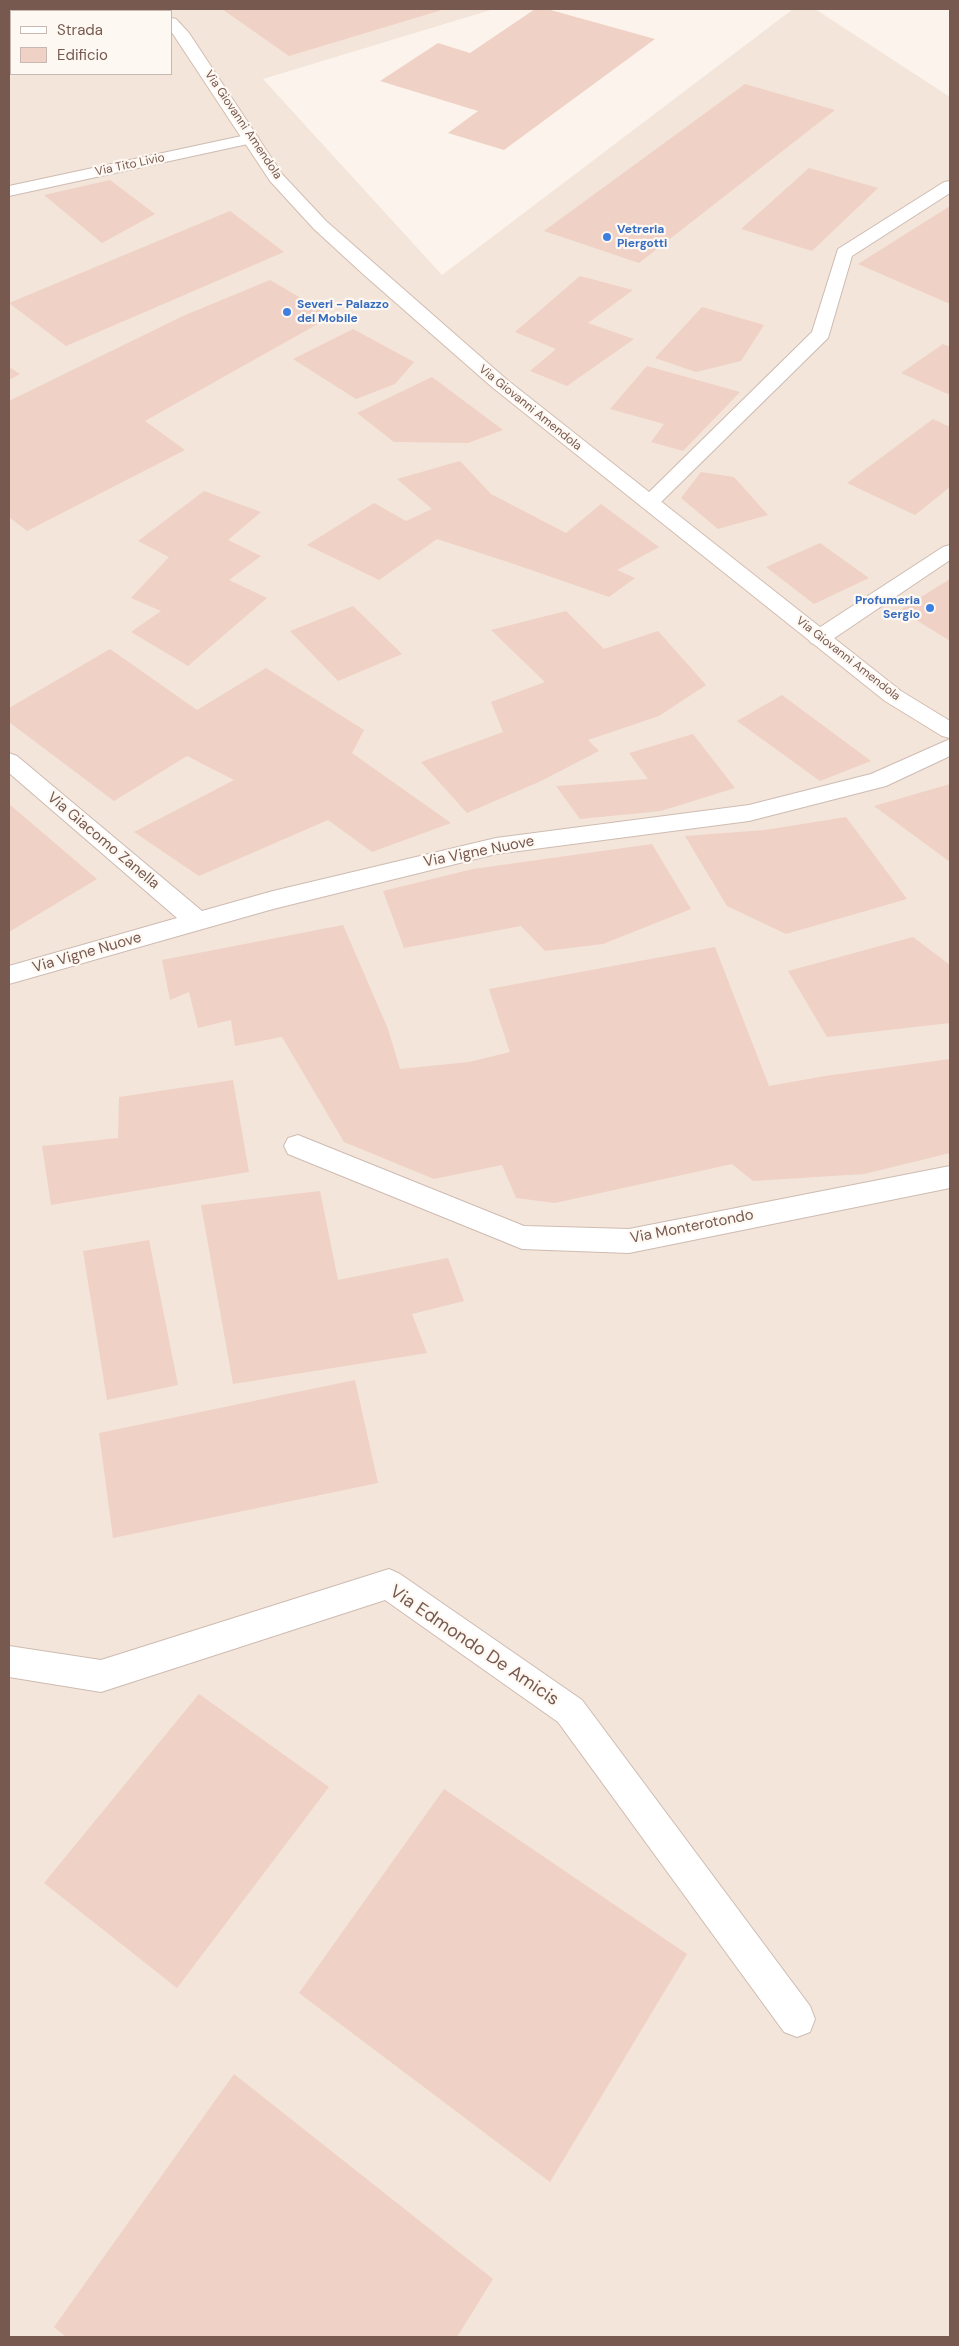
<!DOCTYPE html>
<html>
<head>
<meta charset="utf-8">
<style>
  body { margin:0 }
  #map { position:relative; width:959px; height:2346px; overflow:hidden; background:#fcf4ec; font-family:"DM Sans",sans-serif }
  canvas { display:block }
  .frame { position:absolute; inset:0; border:10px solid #77594f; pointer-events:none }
  .legend { position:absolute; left:10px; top:10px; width:162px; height:65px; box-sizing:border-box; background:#fef8f3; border:1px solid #c8b8b1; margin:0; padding:6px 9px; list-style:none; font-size:15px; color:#77594f }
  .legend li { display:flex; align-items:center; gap:10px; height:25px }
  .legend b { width:25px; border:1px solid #c8b8b1 }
</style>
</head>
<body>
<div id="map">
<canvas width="959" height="2346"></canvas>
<div class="frame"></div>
<ul class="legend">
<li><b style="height:6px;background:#fff"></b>Strada</li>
<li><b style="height:14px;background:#f0d1c5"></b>Edificio</li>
</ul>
</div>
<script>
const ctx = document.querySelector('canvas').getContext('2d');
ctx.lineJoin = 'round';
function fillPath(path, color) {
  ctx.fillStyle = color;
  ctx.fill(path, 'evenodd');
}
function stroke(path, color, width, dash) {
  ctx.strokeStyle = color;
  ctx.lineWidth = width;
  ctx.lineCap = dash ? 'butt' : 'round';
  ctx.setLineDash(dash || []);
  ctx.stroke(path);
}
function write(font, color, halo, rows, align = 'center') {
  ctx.font = font + ' "DM Sans",sans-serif';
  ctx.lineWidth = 4.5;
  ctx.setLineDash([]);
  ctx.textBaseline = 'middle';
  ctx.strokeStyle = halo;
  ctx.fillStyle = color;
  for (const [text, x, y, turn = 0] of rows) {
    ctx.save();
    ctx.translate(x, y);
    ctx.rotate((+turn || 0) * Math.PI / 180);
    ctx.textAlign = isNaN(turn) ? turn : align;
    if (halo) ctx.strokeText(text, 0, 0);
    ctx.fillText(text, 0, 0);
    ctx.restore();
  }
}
const residential = new Path2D(`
  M9,9H494L263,79L442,275L793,9H815L950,97V2337H9ZM11,11H171V74H11Z`);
const building = new Path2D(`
  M222,9H445L289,56Z
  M535,9H547L655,39L504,150L448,133L478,111L380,81L438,43L470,53Z
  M745,84L835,110L639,263L544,231Z
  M809,168L878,188L812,251L741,229Z
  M110,180L155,214L102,243L44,195Z
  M950,206V304L858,264Z
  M230,211L284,252L66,346L9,303Z
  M580,276L633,290L588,323L634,339L567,386L530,371L556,349L515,332Z
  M270,280L332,316L145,421L185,450L27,531L9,517V401L183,316Z
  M702,307L764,325L741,361L696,372L655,358Z
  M353,329L414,362L395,384L356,399L293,359Z
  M943,344L950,347V395L901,373Z
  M647,366L740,392L683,451L651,442L664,424L610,409Z
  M9,367L20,374L9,380Z
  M432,377L503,430L468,443L394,442L357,413Z
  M933,419L950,427V487L915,515L847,483Z
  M460,461L491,494L566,533L601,504L659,547L617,570L635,578L609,597L511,563L437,539L379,580L307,545L374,503L406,521L432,509L397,479Z
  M701,472L734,477L768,515L718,529L681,498Z
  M204,491L261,512L228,540L261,556L229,580L267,598L188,666L131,632L161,611L131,598L169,557L138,541Z
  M820,543L869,578L814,604L766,567Z
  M950,579V641L900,610Z
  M353,606L402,654L338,681L290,631Z
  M566,611L604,649L658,631L706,685L659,716L588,740L599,751L541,781L467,813L421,762L503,732L491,702L545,682L491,630Z
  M110,649L197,710L266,668L364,730L352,753L451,823L372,852L328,820L199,876L134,832L234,780L187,756L114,801L9,722V708Z
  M782,695L871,761L820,781L737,721Z
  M693,734L735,788L661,811L580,819L556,786L648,779L629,753Z
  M950,784V862L874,806Z
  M9,804L97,879L9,932Z
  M846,817L907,899L786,934L727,906L685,836L765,830Z
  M652,844L691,909L603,944L545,951L521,926L404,948L383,891L473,869Z
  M343,925L388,1029L400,1069L469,1062L510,1052L489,989L715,947L769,1086L825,1076L950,1059V1153L864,1174L753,1181L732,1164L555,1203L516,1198L502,1165L434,1179L344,1142L282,1037L235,1046L231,1020L198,1028L189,992L170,1000L162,960Z
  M913,937L950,965V1023L827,1037L788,971Z
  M233,1080L249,1172L51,1205L42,1146L118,1138L119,1097Z
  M320,1191L338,1280L448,1258L464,1301L412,1314L427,1353L233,1384L201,1205Z
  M149,1240L178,1385L107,1400L83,1251Z
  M355,1380L378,1483L113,1538L99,1433Z
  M199,1694L329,1787L177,1988L44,1883Z
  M444,1789L687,1954L550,2182L299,1993Z
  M234,2074L493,2279L457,2337H66L54,2327Z`);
const minor = new Path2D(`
  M251,134L257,136L259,139L257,142L9,196V186Z
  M950,181V193L852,256L828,338L656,507L649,509L642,507L639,503L642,499L812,332L838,249L944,182Z
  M950,545V560L827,643L819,645L811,643L808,638L811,633L943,547Z
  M950,739V756L886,786L749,821L496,854L273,909L9,984V966L177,918L9,773V753L17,756L202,911L273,891L496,838L749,805L871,774Z
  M298,1135L524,1226L629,1229L950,1166V1188L629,1253L522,1249L288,1154L284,1146L288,1138Z
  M389,1569L400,1574L582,1700L810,2006L815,2019L810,2032L797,2037L784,2032L558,1722L385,1600L101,1692L9,1677V1646L101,1660Z`);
const secondary = new Path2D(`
  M171,18L176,19L189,33L282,174L326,221L506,379L901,691L950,721V738L942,736L885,701L642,507L492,387L363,274L314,229L270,181L171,31Z`);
const markers = [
  [607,237,5,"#3f7fe0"],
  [287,312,5,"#3f7fe0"],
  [930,608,5,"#3f7fe0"]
];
const farStreetnames = [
  ["Via Giovanni Amendola",243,125,56],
  ["Via Tito Livio",130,165,-12],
  ["Via Giovanni Amendola",530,408,39],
  ["Via Giovanni Amendola",848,659,38]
];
const farShopnames = [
  ["Vetreria",617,230],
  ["Piergotti",617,244],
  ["Severi - Palazzo",297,305],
  ["del Mobile",297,319],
  ["Profumeria",920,601,"right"],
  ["Sergio",920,615,"right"]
];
const streetNames = [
  ["Via Giacomo Zanella",103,841,40],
  ["Via Vigne Nuove",479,852,-11],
  ["Via Vigne Nuove",87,953,-16],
  ["Via Monterotondo",692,1227,-11]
];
const nearStreetnames = [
  ["Via Edmondo De Amicis",474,1646,34]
];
fillPath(residential, '#f3e5da');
fillPath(building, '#f0d1c5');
stroke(minor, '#cebbb1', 2);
stroke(secondary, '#d4bdb1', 2);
fillPath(minor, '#fff');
fillPath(secondary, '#fff');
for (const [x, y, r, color] of markers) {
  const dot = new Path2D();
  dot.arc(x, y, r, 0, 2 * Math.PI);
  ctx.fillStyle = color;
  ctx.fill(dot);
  stroke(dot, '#fef8f3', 2);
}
write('12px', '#77594f', '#fef8f3', farStreetnames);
write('bold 12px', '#366cbe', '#fef8f3', farShopnames, 'left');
write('15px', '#77594f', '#fef8f3', streetNames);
write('18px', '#77594f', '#fef8f3', nearStreetnames);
</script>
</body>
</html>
